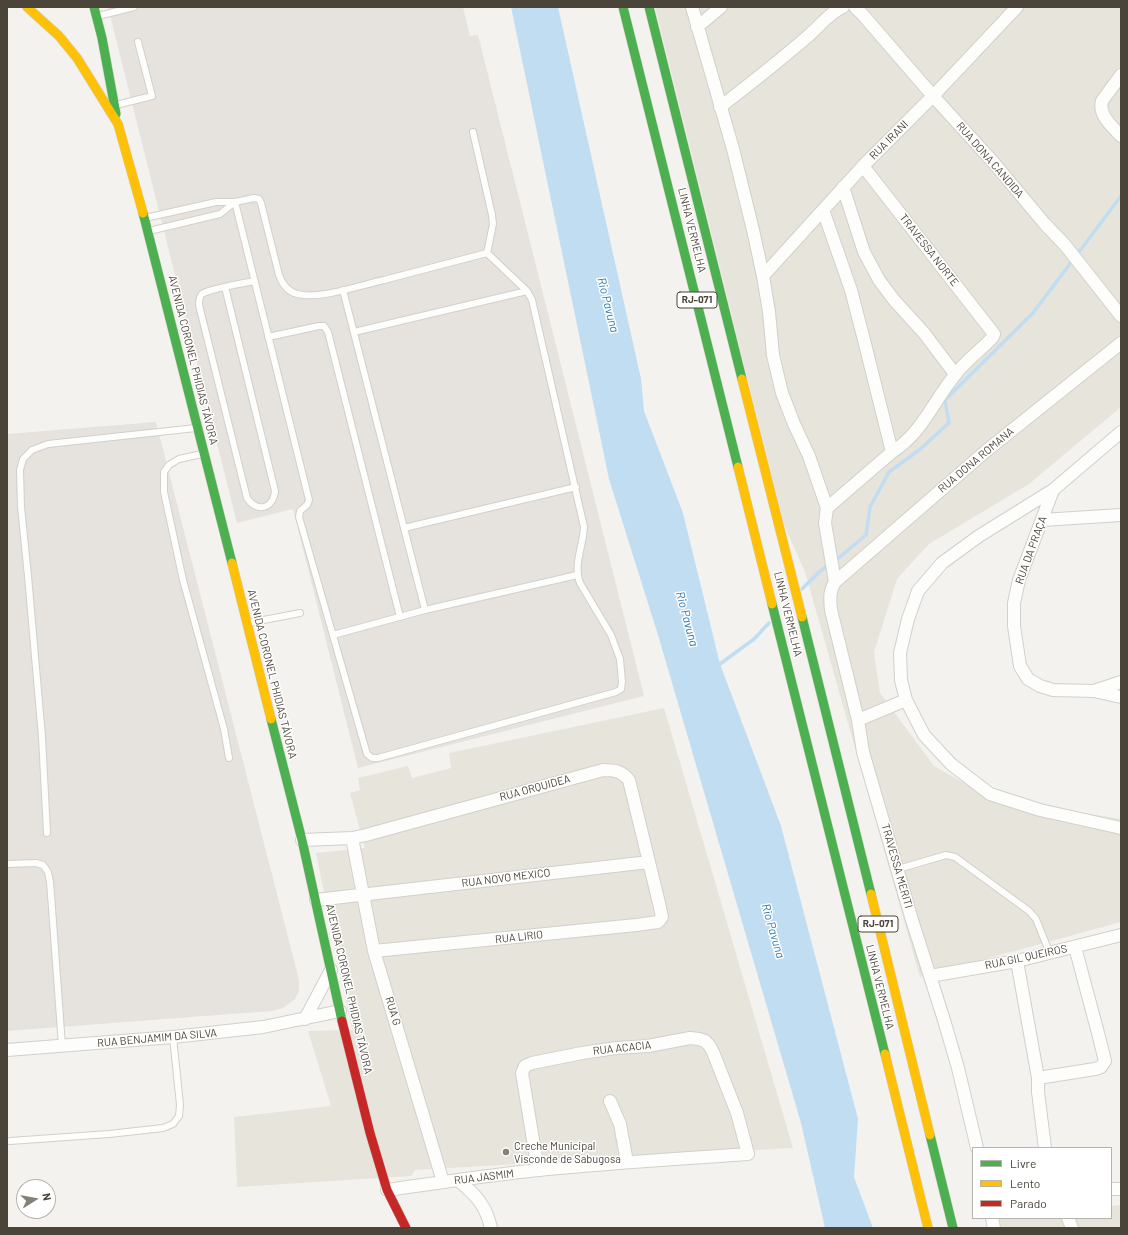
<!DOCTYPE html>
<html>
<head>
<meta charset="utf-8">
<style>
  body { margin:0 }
  #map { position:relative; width:1128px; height:1235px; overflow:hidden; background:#f4f2ee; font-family:Barlow,sans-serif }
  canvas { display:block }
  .frame { position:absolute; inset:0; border:8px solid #4b4439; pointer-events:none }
  .legend { position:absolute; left:972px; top:1147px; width:140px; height:72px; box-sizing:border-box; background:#fff; border:1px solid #b7b4b0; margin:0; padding:5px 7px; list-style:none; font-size:12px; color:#4b4439 }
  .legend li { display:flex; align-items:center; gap:8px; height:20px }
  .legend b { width:20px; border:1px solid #b7b4b0 }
  .north { position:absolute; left:16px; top:1179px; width:40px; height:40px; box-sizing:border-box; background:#fff; border:1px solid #b7b4b0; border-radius:50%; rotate:79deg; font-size:11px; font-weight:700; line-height:16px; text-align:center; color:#4b4439 }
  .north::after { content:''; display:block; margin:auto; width:14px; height:18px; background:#868178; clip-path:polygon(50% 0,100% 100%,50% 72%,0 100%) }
</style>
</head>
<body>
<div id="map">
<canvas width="1128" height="1235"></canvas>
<div class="frame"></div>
<ul class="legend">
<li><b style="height:5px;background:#4caf50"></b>Livre</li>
<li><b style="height:5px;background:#ffc107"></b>Lento</li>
<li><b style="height:5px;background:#c62828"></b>Parado</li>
</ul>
<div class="north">N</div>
</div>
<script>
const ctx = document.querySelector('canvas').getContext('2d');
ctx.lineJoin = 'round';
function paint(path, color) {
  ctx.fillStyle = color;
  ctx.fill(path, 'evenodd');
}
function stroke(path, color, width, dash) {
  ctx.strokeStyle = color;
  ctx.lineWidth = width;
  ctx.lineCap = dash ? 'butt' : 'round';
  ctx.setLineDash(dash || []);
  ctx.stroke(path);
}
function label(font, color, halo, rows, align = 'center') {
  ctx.font = font + ' Barlow,sans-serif';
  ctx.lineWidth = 3;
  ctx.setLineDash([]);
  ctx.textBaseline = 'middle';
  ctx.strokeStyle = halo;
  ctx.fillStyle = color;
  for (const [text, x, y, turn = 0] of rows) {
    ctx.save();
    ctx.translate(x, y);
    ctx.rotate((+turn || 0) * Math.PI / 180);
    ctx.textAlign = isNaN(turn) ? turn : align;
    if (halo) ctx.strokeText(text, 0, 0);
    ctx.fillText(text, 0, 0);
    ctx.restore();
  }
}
const residential = new Path2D(`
  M655 7H1121V407L1029 484 929 544 897 579 874 652 880 693 934 766 990 798 1121 819V922L920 977 805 572 784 525Z
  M664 708 793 1148 415 1170 411 1176 237 1187 234 1117 331 1106 308 1031 352 1030 316 853 365 848 350 793 360 790 358 778 408 766 412 778 451 768 449 753Z
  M1121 1205V1228H993L990 1218H1111V1206Z`);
const industrial = new Path2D(`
  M108 7H463L470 36 478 35 644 696 358 768 293 509 237 523Z
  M156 422 299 980V991L295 999 283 1008 271 1011 7 1031V434Z`);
const water = new Path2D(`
  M511 7H558L641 379 644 411 683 513 720 664 781 826 858 1119 854 1177 873 1228H825L801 1123 658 635 609 479Z`);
const stream = new Path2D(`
  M802 589 819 572 841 556 866 535 870 507 889 472 919 450 949 423 945 400 1033 313 1121 196
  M718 667 720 664 754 639 769 623`);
const lane = new Path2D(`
  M98 16 134 7
  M116 105 152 96 138 42
  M235 202 309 500 307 505 300 511 299 517 367 754 372 758H378L616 692 621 689 622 682 620 659 611 635 580 583C573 564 583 547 584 527L532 300 527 291 487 253 493 224 492 215 473 132
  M145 218 216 202H235L254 198 259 199 261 203 279 275C282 284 287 291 297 294 319 300 361 285 384 280 418 271 453 262 487 253
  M149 231 220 214 235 202
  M225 287 275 491C273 509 257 513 247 498L199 305C199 301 199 297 202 294 208 289 245 283 254 281
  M343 290 425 610
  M354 332 527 291
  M268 337 319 326H324L328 332 400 617
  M202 454 179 459 169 465 164 472V492L183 580 224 729 229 758
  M404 528 576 487
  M248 623 300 613
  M333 635 425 610 577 575
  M47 833 42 737 28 576 21 507 20 470 23 459 32 450 48 444 196 428
  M7 864 36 863 43 865 48 872 50 882 52 908 62 1046
  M898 869 946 855 955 857 1029 911 1036 919 1048 949
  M10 1141 109 1134 163 1128 173 1124 179 1116 180 1105 173 1037`);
const street = new Path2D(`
  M692 7 733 149 753 230 763 276 769 312 773 355 782 393 794 424 809 456 827 508 825 523 835 582
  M855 7 863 15 933 96 994 163 1044 223 1065 245 1121 316
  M697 27 721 7
  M1121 75 1102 101C1098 115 1112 126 1121 136
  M720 107C750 84 779 61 807 37 818 28 830 12 843 7
  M843 187 864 252 879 280 894 300 924 333 955 374
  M823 210 851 290 864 340 892 452
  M763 276 863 166 933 96 1017 7
  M1121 432 1053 490 979 536 942 563 918 591 908 619 900 653 901 680 906 700 924 735 951 764 990 794 1040 810 1121 828
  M1053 490 1019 580 1014 603V626L1020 666 1028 679 1040 686 1053 690 1094 691 1121 697
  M827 508 892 452C922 433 933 402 955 375 964 362 981 350 992 338L994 334 863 166
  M1042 520 1121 515
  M1094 691 1121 682
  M858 720 906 700
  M352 838 374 951 443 1182
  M302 840 352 838 366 835 603 770C615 770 621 771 629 780L659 903 662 917 658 922 636 925 374 951
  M316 900 649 862
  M1017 961 1038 1078V1092L1045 1148
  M930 976 1017 961 1121 935
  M305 1019 331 970
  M7 1050 173 1037 263 1027 340 1011
  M1038 1078 1095 1069 1101 1067 1105 1061 1098 1033 1075 947
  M610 1101 620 1124 627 1162
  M977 1148 958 1068 944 1020 912 920 863 752 858 720 831 610C830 600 829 591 835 582L986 451 1121 343
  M458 1180C475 1194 486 1205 491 1228
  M1111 1189H1121
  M387 1190C438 1183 488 1175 539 1170 608 1163 678 1159 748 1154L737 1113 713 1052 709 1045 705 1041 699 1039 690 1038 648 1046 616 1048 582 1053 532 1063 525 1066 522 1073 538 1170
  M992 1218 994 1228
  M1068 1218 1072 1228`);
const fast = new Path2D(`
  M94 7 102 38 116 114
  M623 7 738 467
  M649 7 742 379
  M143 213 232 563
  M772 604 885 1054
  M802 617 871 894
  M271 719 302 840 342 1021
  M930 1135 953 1228`);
const slow = new Path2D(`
  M27 7 59 36 77 58 118 124 143 213
  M742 379 802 617
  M738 467 772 604
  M232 563 271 719
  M871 894 930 1135
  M885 1054 928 1228`);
const jam = new Path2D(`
  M342 1021 370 1133 387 1190 406 1228`);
const markers = [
  [506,1152,4,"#868178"]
];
const shields = [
  [697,300,40],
  [878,924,40]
];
const shieldNames = [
  ["RJ-071",697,300],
  ["RJ-071",878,924]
];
const streetNames = [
  ["RUA IRANI",889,140,-45],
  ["RUA DONA CANDIDA",990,160,49],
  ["LINHA VERMELHA",692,230,76],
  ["TRAVESSA NORTE",929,250,52],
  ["AVENIDA CORONEL PHIDIAS TÁVORA",193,360,76],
  ["RUA DONA ROMANA",976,460,-40],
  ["RUA DA PRAÇA",1031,550,-70],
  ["LINHA VERMELHA",788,614,76],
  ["AVENIDA CORONEL PHIDIAS TÁVORA",272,674,76],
  ["RUA ORQUIDEA",535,788,-15],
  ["TRAVESSA MERITI",897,866,74],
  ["RUA NOVO MEXICO",506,878,-7],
  ["RUA LIRIO",519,937,-6],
  ["RUA GIL QUEIROS",1026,957,-12],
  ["LINHA VERMELHA",880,987,76],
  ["AVENIDA CORONEL PHIDIAS TÁVORA",349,989,77],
  ["RUA G",393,1011,73],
  ["RUA BENJAMIM DA SILVA",157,1038,-5],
  ["RUA ACACIA",622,1048,-6],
  ["RUA JASMIM",484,1177,-7]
];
const poiNames = [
  ["Creche Municipal",514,1146],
  ["Visconde de Sabugosa",514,1159]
];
const waterNames = [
  ["Rio Pavuna",608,305,76],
  ["Rio Pavuna",687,619,75],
  ["Rio Pavuna",773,931,74]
];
paint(residential, '#e7e4dc');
paint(industrial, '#e6e2de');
paint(water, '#c0ddf1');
stroke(stream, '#c0ddf1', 3.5);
stroke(lane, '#d2d0cb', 8);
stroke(street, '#d2d0cb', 14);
stroke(fast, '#d3cfc5', 10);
stroke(slow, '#d3cfc5', 10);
stroke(jam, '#d3cfc5', 10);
stroke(lane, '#fdfdfc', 6);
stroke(street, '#fdfdfc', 12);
stroke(fast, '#4caf50', 9);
stroke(slow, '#ffc107', 9);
stroke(jam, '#c62828', 9);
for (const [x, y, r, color] of markers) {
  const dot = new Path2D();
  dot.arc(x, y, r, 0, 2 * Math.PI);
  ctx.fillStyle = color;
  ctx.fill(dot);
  stroke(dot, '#fff', 1.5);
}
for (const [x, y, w] of shields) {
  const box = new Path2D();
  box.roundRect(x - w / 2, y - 8, w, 16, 3);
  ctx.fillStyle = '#fff';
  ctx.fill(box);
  stroke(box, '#4b4439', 1);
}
label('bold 10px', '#4b4439', null, shieldNames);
label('11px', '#4b4439', '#fff', streetNames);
label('11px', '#4b4439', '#fff', poiNames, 'left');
label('italic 12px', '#2e7ab2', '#fff', waterNames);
</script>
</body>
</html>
